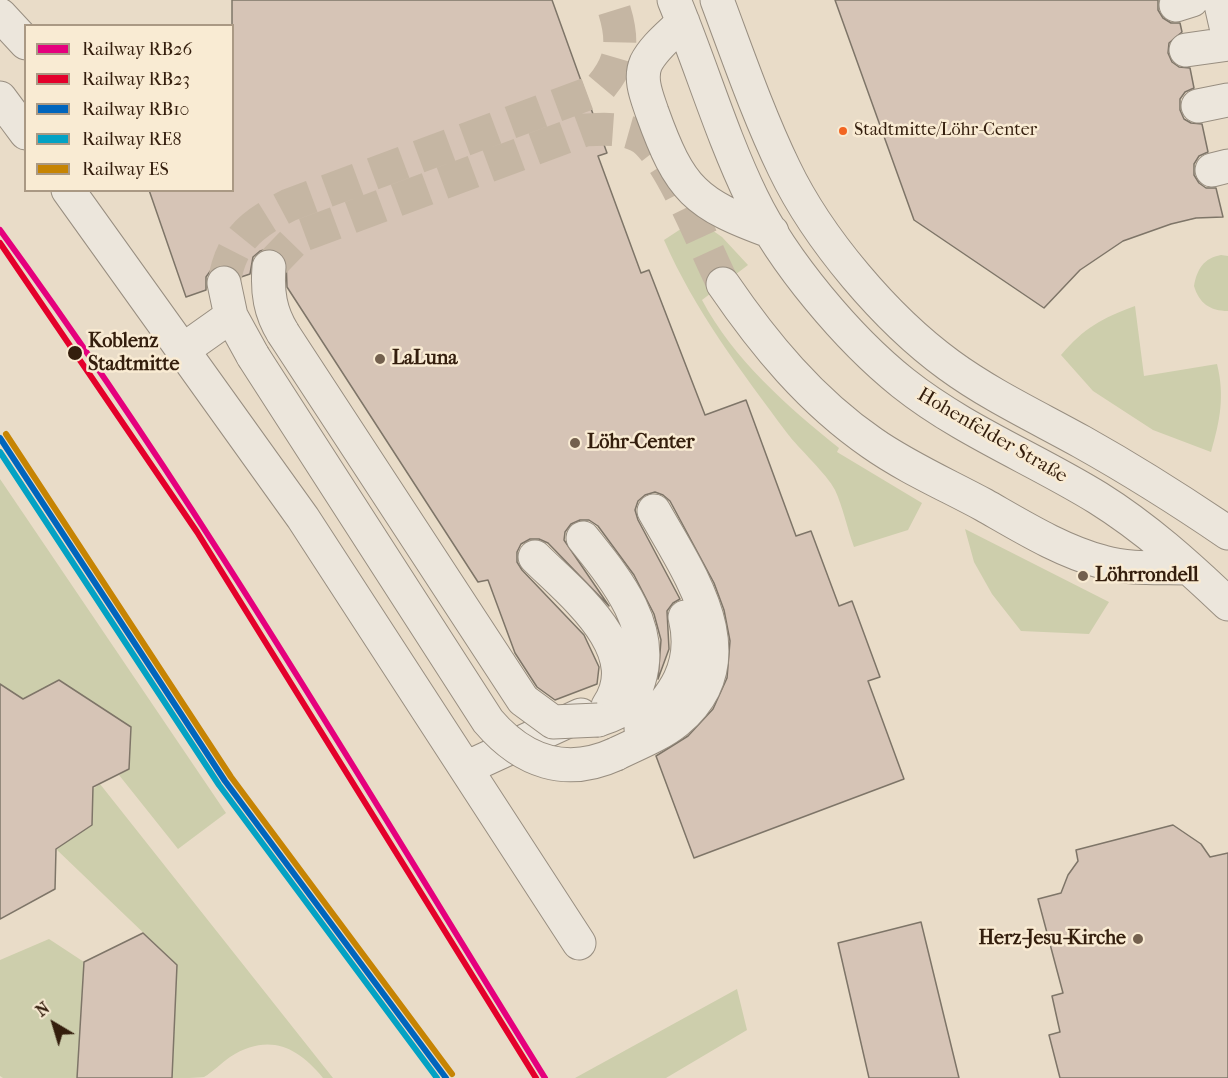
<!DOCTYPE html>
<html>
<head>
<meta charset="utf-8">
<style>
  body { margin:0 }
  #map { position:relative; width:1228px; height:1078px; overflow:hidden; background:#e9dcc8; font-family:"IM FELL French Canon",serif }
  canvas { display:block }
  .legend { position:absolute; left:24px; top:24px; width:210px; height:168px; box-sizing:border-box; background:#f9ebd3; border:2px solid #aa9984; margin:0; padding:8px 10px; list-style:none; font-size:18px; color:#341e0d }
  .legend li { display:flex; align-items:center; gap:12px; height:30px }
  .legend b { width:30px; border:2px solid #aa9984 }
  .north { position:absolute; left:24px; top:994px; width:60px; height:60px; -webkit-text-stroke:4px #f9ebd3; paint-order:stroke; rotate:322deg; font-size:16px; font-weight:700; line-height:24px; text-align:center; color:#341e0d }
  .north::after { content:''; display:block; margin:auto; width:21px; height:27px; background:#341e0d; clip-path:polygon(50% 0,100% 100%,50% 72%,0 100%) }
</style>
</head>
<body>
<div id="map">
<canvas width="1228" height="1078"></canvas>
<ul class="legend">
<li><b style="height:8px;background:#e5007d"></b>Railway RB26</li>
<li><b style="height:8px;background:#e4002b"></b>Railway RB23</li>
<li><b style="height:8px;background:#0065bd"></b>Railway RB10</li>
<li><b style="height:8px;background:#03a2c4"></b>Railway RE8</li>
<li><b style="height:8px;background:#c68403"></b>Railway ES</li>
</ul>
<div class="north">N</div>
</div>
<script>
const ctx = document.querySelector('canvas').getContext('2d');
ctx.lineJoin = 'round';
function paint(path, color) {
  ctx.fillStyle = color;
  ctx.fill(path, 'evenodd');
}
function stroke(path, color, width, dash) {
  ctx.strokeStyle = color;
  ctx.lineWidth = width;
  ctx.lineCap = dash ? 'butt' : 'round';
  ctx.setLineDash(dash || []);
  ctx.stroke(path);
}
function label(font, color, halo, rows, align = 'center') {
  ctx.font = font + ' "IM FELL French Canon",serif';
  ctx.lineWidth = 5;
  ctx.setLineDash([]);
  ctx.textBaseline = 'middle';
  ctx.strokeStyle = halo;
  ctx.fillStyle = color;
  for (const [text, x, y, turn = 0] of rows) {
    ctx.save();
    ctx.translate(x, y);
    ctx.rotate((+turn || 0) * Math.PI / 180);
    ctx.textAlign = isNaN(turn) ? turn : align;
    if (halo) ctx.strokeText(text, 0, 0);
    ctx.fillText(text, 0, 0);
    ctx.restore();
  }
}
const green = new Path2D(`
  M696 219 722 237 748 265 702 300C733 359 788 407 839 448L837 452 922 503 908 530 854 547C847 528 843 507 835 490 827 474 799 449 787 433 741 371 695 311 664 240Z
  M1221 255 1228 256V311C1210 311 1199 303 1194 286 1197 269 1204 258 1221 255Z
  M1135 306 1144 376 1217 364C1225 396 1220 421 1211 452L1153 430 1093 391 1061 355C1084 328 1102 318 1135 306Z
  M0 479 226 813 178 849 119 775 129 769 131 727 59 680 23 699 0 684Z
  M965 529 1109 602 1089 634 1021 631 992 594 974 562Z
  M100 784 333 1078H323C297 1046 268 1033 230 1057 221 1063 213 1072 204 1077 198 1078 180 1078 172 1078L177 965 56 849 92 825 93 789Z
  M49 939 84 962 77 1078H3L0 1076V960Z
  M737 989 747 1030 666 1078H575Z`);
const building = new Path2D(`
  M232 0H552L607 153 598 156 641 273 649 270 705 415 746 400 796 536 811 531 839 606 852 601 880 677 868 681 904 779 694 858 656 756 688 736 713 709 727 678 730 641 724 610 714 583 670 501 663 495 655 492 645 495 638 501 635 510 638 520 680 599 673 603 667 611 669 649 658 679 661 640 654 614 634 575 598 526 589 520H580L571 524 565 532 564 540 609 606 548 543 539 539H530L521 544 517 552V562L522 570 584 635 599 667 597 684 555 700 537 687 515 653 488 580 478 582 287 287 286 259 280 252 271 248 260 251 253 257 250 274 241 277 230 265H220L211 270 206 277V290L186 297 149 190H232Z
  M835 0H1158V10L1163 18 1171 23H1180L1182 32 1169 43 1168 53 1172 62 1179 67 1190 68 1194 88 1185 92 1180 99V110L1184 119 1191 123 1202 124 1208 152 1199 156 1194 164V175L1199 183 1206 188H1216L1223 217 1196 218 1171 224 1123 241 1080 270 1044 308 914 220Z
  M59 680 131 727 129 769 93 787 92 825 56 849 55 889 0 919V684L23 699Z
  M1173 825 1201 844 1210 857 1228 853V1078H1060L1049 1035 1060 1032 1052 996 1063 993 1038 899 1061 893 1068 875 1078 861 1076 850Z
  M921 922 959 1078H869L838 943Z
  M143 933 177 965 172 1078H77L84 962Z`);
const minorTunnel = new Path2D(`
  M269 267 298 237 585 130C604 129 631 127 647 142 674 168 705 248 723 284
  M224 283C231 239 252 224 289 205L598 90C625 60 624 37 611 0`);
const minor = new Path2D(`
  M674 0C701 65 721 134 752 198 783 262 848 339 903 383 962 430 1035 459 1098 498 1146 528 1188 566 1228 604
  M717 0C738 56 758 114 784 168 818 239 886 319 949 365 990 395 1037 417 1082 442 1132 470 1181 501 1228 533
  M1220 0 1228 35
  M1176 5 1192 0
  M0 15 26 43
  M683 22C670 35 654 47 646 63 639 79 647 97 652 112 680 190 695 204 772 232
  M1186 50 1228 44
  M0 98 26 133
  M1198 106 1228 100
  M1212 170 1228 166
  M68 190 303 518 579 943
  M269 267C267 292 270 312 283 333
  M224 283 231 316 253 356
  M723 284C764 344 811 401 872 443 906 467 947 485 984 505 1021 526 1061 551 1103 562 1130 570 1161 567 1189 568
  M183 350 231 316
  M583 538C614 577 656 626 639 680 636 690 632 701 624 708 617 714 606 717 598 720
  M535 557C571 593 646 650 608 706
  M641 729C674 696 697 666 685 617
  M616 754C636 744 660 735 677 721 751 659 690 575 654 511
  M466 768 581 715`);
const minorBridge = new Path2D(`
  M283 333 523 700 553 722 598 720
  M253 356 488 721C523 762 566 777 616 754`);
const rail1 = new Path2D(`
  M0 230C198 501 368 793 545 1078`);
const rail2 = new Path2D(`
  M0 243 197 532 536 1078`);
const rail3 = new Path2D(`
  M0 438 225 781 446 1078`);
const rail4 = new Path2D(`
  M0 452 219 785 437 1078`);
const rail5 = new Path2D(`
  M6 434 231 777 452 1074`);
const markers = [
  [843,131,5,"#f26522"],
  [75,353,8,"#341e0d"],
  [380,359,6,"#73604e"],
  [575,443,6,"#73604e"],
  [1083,576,6,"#73604e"],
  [1138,939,6,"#73604e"]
];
const busNames = [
  ["Stadtmitte/Löhr-Center",854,131]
];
const stopNames = [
  ["Koblenz",88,342],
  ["Stadtmitte",88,365]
];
const poiNames = [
  ["LaLuna",392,359],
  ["Löhr-Center",587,443],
  ["Löhrrondell",1095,576],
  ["Herz-Jesu-Kirche",1126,939,"right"]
];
const streetNames = [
  ["Hohenfelder Straße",992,436,30]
];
paint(green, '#cdceac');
paint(building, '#d6c4b6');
stroke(building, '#7e7568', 1.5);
stroke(minorTunnel, '#c5b6a3', 33, [33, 16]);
stroke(minor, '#988e80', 35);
stroke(minor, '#ece6dc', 33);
stroke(minorBridge, '#988e80', 35, []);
stroke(minorBridge, '#ece6dc', 33);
stroke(rail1, '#e5007d', 6);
stroke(rail2, '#e4002b', 6);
stroke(rail3, '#0065bd', 6);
stroke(rail4, '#03a2c4', 6);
stroke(rail5, '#c68403', 6);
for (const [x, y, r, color] of markers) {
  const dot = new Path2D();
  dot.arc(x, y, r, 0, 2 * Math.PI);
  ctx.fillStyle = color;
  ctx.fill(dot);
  stroke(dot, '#f9ebd3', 2);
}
label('18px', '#341e0d', '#f9ebd3', busNames, 'left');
label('bold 20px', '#341e0d', '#f9ebd3', stopNames, 'left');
label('bold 20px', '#341e0d', '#f9ebd3', poiNames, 'left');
label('20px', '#341e0d', '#f9ebd3', streetNames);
</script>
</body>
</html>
